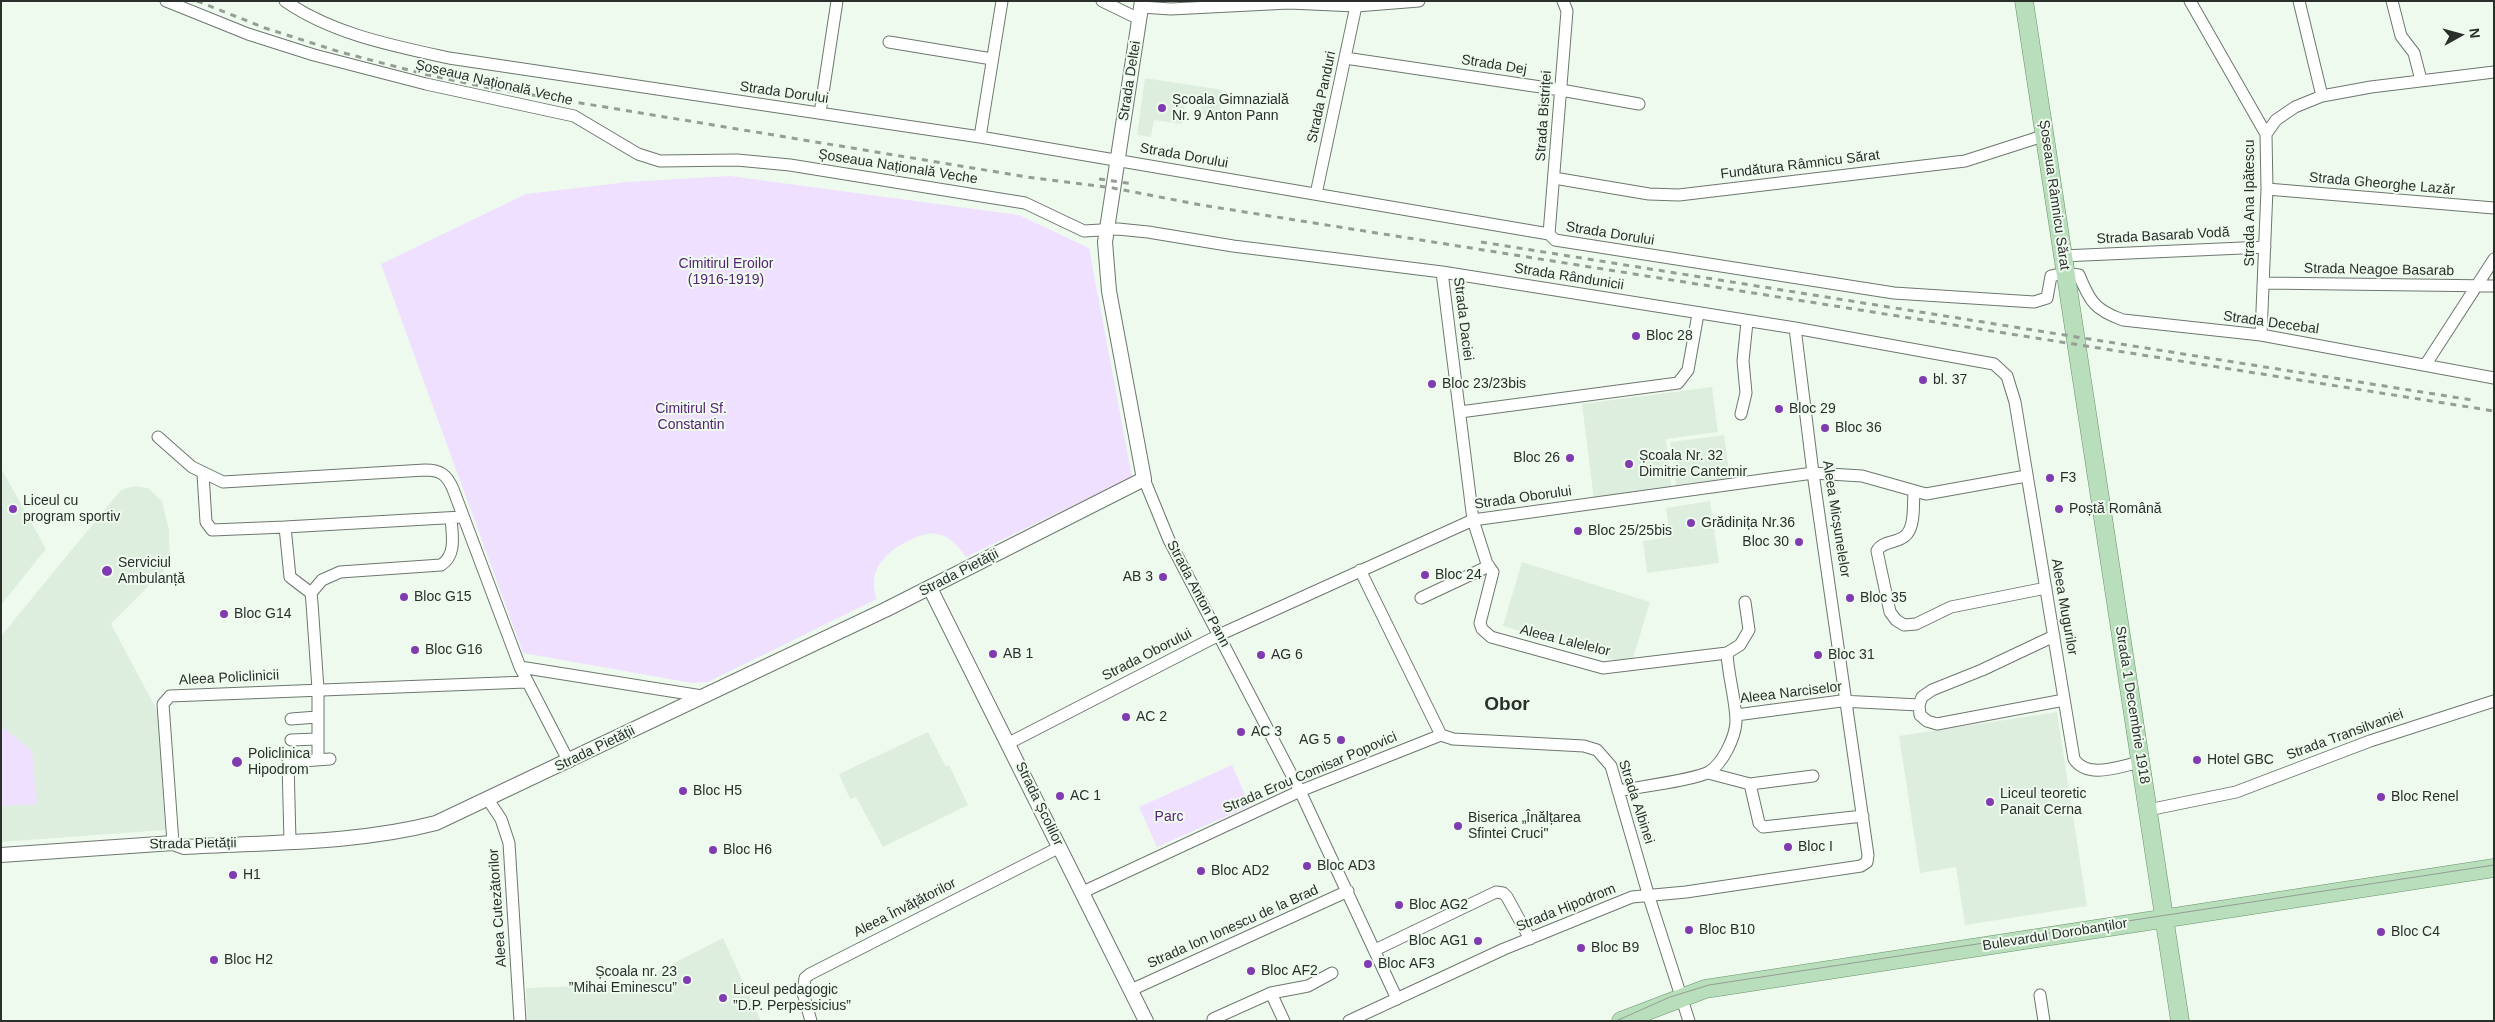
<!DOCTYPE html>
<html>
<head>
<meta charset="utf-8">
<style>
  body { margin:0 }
  #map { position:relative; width:2495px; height:1022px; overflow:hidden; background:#effaef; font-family:Arial,sans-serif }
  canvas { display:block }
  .frame { position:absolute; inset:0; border:2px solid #2b2f2b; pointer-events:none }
  .north { position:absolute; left:2435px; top:10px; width:50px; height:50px; -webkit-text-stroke:4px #effaef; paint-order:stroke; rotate:83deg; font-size:14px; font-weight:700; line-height:20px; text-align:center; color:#2b2f2b }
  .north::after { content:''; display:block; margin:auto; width:18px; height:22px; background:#2b2f2b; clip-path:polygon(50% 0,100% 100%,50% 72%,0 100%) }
</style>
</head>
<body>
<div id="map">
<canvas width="2495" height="1022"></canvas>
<div class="frame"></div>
<div class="north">N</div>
</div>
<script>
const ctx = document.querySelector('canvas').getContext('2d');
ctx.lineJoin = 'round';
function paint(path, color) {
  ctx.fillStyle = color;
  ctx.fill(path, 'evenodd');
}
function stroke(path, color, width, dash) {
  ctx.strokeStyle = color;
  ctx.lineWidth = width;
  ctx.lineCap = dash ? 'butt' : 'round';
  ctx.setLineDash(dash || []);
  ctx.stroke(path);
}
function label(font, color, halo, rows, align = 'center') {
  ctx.font = font + ' Arial,sans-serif';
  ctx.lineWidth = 4;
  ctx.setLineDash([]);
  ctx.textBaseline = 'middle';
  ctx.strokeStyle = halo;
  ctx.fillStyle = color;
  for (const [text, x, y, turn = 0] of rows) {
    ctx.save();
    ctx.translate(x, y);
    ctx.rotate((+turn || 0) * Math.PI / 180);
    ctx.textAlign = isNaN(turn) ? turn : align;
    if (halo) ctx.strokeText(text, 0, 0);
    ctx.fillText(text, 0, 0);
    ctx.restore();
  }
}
const built = new Path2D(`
  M1145 78 1223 90 1219 117 1200 114 1201 102 1186 99 1182 124 1154 120 1151 137 1137 135Z
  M1712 387 1718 432 1666 439 1672 490 1594 500 1582 404Z
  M1724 435 1730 478 1676 485 1670 442Z
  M1 468 46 549 1 605Z
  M134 486 148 488 162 501 169 530 170 564 111 624 159 714 165 830 1 842V636L121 490Z
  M1710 501 1719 563 1647 573 1643 541 1670 537 1666 508Z
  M1522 562 1650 602 1631 665 1503 626Z
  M2057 712 2087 906 1965 925 1956 867 1920 873 1899 736Z
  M928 732 946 767 949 765 968 805 883 847 856 797 850 799 839 774Z
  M723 938 761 1021H527L526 988 633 984Z`);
const green = new Path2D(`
  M730 176 1019 215 1089 248 1132 477 966 557C959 547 950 536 937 534 926 532 917 537 908 541 885 552 866 572 877 599L708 682 692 683 523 653 381 264 526 194 628 182Z
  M1 726 32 751 37 804 1 806Z
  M1232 765 1250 806 1157 847 1139 807Z`);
const minor = new Path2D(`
  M166 1 248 34 314 55 426 84 574 116 638 154 660 161 737 160 790 165 1025 203 1084 231 1118 229 1148 232 1233 246 1442 272 1795 328 1994 364 2007 376 2015 402 2074 759C2088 780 2120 766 2141 762
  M285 1C332 34 394 46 449 58L980 137 1549 234 1555 240 1894 293 2034 302 2047 298 2051 276 2064 273 2079 275C2090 302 2095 310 2123 320L2261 335 2494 378
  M1102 1 1139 19
  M2190 1 2266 134 2267 189 2261 335
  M2299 1 2322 96
  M2392 1 2401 36 2414 53 2421 80
  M1141 7 1171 9 1289 3 1356 6 1419 1
  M889 42 992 59
  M1345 58 1561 90 1639 104
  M820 113 837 1
  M2266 134 2276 120 2295 107 2322 96 2371 87 2494 72
  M980 137 1002 1
  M1554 178 1649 194 1679 195 1965 161 2046 135
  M2267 189 2494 208
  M1316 194 1356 6
  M1549 234 1567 11 1563 1
  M2062 256 2265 247
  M1442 272 1473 520 1487 564 1493 572 1480 623 1482 629 1491 637 1603 668 1727 653C1728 676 1736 700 1736 722 1735 738 1723 763 1709 772 1695 780 1637 787 1618 791
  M2264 283 2494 286
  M2426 364 2494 259
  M1460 412 1678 383 1688 370 1698 314
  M1741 414 1746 393 1743 361 1747 322
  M158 437 192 467 223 482 425 470C441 470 447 475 453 489L520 667 569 762
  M203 474 206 522 212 530 285 527
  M1144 479 1169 540 1300 791 1397 999
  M1914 492C1913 505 1915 524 1907 534 1899 544 1882 540 1877 551L1890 612 1896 620 1904 625 1916 624 1951 607 2046 588
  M1360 570 1441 735 1453 739 1584 746 1597 750 1611 766 1649 897 1689 1021
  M311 593 322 580 340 572 441 565C457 555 452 534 451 518
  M1421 598 1489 566
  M2054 636 1982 670 1932 690 1922 697 1919 705 1920 715 1927 721 1937 724 2064 700
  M1727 653 1740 645 1749 630 1745 602
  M520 667 702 696
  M1736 715 1841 701 1919 705
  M291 719 317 717
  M291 740 317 739
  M1009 743 1219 635 1473 520 1813 473 1862 476 1926 494 2026 476
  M318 759V689L312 603 311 593 290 577 285 527 462 517
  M1708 773 1750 784 1813 776
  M1750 784 1759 823 1763 827 1863 816
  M487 798 501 819 509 843 520 1021
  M2148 810 2236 792 2370 741 2494 701
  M290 841 288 762 330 759
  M173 843 163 704 170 696 526 682
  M1083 892 1300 791 1441 735
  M1375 950 1496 892 1503 893 1507 897 1530 939
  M1131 990 1348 891
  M1271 993 1284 1021
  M2040 995 2044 1021
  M1213 1019 1271 993 1308 986 1332 973
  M811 1021 803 993 805 978 810 974 1060 847
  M1349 1021 1504 949 1632 897 1686 892 1861 866 1867 862 1868 855 1813 473 1795 328`);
const tertiary = new Path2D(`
  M930 588 1146 1021
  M1 855 173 843 184 847C267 842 355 844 436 823L885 610 1144 479 1109 291 1105 242 1142 1`);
const primary = new Path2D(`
  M2024 1 2180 1021
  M1621 1021 1705 989 2494 868`);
const tram = new Path2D(`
  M1616 1021 1670 997 1709 985 2494 865`);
const rail = new Path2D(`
  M197 1 265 28 340 52 428 75 490 88 1027 177 1113 188 1201 205 2494 411
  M1099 179 1134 184
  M1481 242 2472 400`);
const markers = [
  [1162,108,5,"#7f3baf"],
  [1636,336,5,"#7f3baf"],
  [1923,380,5,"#7f3baf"],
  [1432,384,5,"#7f3baf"],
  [1779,409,5,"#7f3baf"],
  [1825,428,5,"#7f3baf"],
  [1570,458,5,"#7f3baf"],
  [1629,464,5,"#7f3baf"],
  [2050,478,5,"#7f3baf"],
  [13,509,5,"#7f3baf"],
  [2059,509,5,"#7f3baf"],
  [1691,523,5,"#7f3baf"],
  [1578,531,5,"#7f3baf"],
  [1799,542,5,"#7f3baf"],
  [107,571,6,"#7f3baf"],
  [1425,575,5,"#7f3baf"],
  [1163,577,5,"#7f3baf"],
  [404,597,5,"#7f3baf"],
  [1850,598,5,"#7f3baf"],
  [224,614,5,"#7f3baf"],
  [415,650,5,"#7f3baf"],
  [993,654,5,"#7f3baf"],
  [1261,655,5,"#7f3baf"],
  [1818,655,5,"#7f3baf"],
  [1126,717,5,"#7f3baf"],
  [1241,732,5,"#7f3baf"],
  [1341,740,5,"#7f3baf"],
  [2197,760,5,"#7f3baf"],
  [237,762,6,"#7f3baf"],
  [683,791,5,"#7f3baf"],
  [1060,796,5,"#7f3baf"],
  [2381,797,5,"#7f3baf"],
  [1990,802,5,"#7f3baf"],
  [1458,826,5,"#7f3baf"],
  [1788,847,5,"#7f3baf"],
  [713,850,5,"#7f3baf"],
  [1307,866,5,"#7f3baf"],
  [1201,871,5,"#7f3baf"],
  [233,875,5,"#7f3baf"],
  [1399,905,5,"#7f3baf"],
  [1689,930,5,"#7f3baf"],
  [2381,932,5,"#7f3baf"],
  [1478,941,5,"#7f3baf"],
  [1581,948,5,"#7f3baf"],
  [214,960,5,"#7f3baf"],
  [1368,964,5,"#7f3baf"],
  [1251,971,5,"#7f3baf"],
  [687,980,5,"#7f3baf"],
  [723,998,5,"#7f3baf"]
];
const streetNames = [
  ["Strada Dej",1494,65,9],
  ["Strada Deltei",1130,81,-81],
  ["Șoseaua Națională Veche",494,83,13],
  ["Strada Dorului",784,93,8],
  ["Strada Panduri",1322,97,-78],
  ["Strada Bistriței",1544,116,-86],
  ["Strada Dorului",1184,156,10],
  ["Fundătura Râmnicu Sărat",1800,165,-7],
  ["Șoseaua Națională Veche",898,167,9],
  ["Strada Gheorghe Lazăr",2382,184,5],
  ["Șoseaua Râmnicu Sărat",2054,195,82],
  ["Strada Ana Ipătescu",2250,203,-90],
  ["Strada Dorului",1610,234,9],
  ["Strada Basarab Vodă",2163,236,-3],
  ["Strada Neagoe Basarab",2379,270,1],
  ["Strada Rândunicii",1569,277,9],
  ["Strada Daciei",1463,319,83],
  ["Strada Decebal",2271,323,8],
  ["Strada Oborului",1523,498,-8],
  ["Aleea Micșunelelor",1836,519,81],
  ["Strada Pietății",959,573,-27],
  ["Strada Anton Pann",1198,594,62],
  ["Aleea Mugurilor",2064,607,80],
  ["Aleea Lalelelor",1565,641,14],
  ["Strada Oborului",1147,655,-27],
  ["Aleea Policlinicii",229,678,-3],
  ["Aleea Narciselor",1791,693,-7],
  ["Strada 1 Decembrie 1918",2132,705,81],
  ["Strada Transilvaniei",2345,735,-20],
  ["Strada Pietății",595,749,-26],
  ["Strada Erou Comisar Popovici",1310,773,-23],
  ["Strada Albinei",1636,802,72],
  ["Strada Școlilor",1039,804,64],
  ["Strada Pietății",193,844,-1],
  ["Aleea Cutezătorilor",498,908,-94],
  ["Aleea Învățătorilor",905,908,-27],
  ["Strada Hipodrom",1566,908,-22],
  ["Strada Ion Ionescu de la Brad",1233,927,-24],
  ["Bulevardul Dorobanților",2055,935,-9]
];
const poiNames = [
  ["Școala Gimnazială",1172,100],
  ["Nr. 9 Anton Pann",1172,116],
  ["Bloc 28",1646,336],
  ["bl. 37",1933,380],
  ["Bloc 23/23bis",1442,384],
  ["Bloc 29",1789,409],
  ["Bloc 36",1835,428],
  ["Școala Nr. 32",1639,456],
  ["Dimitrie Cantemir",1639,472],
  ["Bloc 26",1560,458,"right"],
  ["F3",2060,478],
  ["Liceul cu",23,501],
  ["program sportiv",23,517],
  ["Poștă Română",2069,509],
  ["Grădinița Nr.36",1701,523],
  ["Bloc 25/25bis",1588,531],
  ["Bloc 30",1789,542,"right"],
  ["Serviciul",118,563],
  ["Ambulanță",118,579],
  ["Bloc 24",1435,575],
  ["AB 3",1153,577,"right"],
  ["Bloc G15",414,597],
  ["Bloc 35",1860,598],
  ["Bloc G14",234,614],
  ["Bloc G16",425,650],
  ["AB 1",1003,654],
  ["AG 6",1271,655],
  ["Bloc 31",1828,655],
  ["AC 2",1136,717],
  ["AC 3",1251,732],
  ["AG 5",1331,740,"right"],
  ["Policlinica",248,754],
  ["Hipodrom",248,770],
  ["Hotel GBC",2207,760],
  ["Bloc H5",693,791],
  ["Liceul teoretic",2000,794],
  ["Panait Cerna",2000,810],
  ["AC 1",1070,796],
  ["Bloc Renel",2391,797],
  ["Biserica „Înălțarea",1468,818],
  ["Sfintei Cruci\"",1468,834],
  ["Bloc I",1798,847],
  ["Bloc H6",723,850],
  ["Bloc AD3",1317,866],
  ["Bloc AD2",1211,871],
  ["H1",243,875],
  ["Bloc AG2",1409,905],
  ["Bloc B10",1699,930],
  ["Bloc C4",2391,932],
  ["Bloc AG1",1468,941,"right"],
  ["Bloc B9",1591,948],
  ["Bloc H2",224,960],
  ["Bloc AF3",1378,964],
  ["Bloc AF2",1261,971],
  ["Școala nr. 23",677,972,"right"],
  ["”Mihai Eminescu”",677,988,"right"],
  ["Liceul pedagogic",733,990],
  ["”D.P. Perpessicius”",733,1006]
];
const parkNames = [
  ["Cimitirul Eroilor",726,264],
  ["(1916-1919)",726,280],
  ["Cimitirul Sf.",691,409],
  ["Constantin",691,425],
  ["Parc",1169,817]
];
const districtNames = [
  ["Obor",1507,705]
];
paint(built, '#ddeede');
paint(green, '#f0e0ff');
stroke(minor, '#6d776e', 13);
stroke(tertiary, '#6d776e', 16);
stroke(primary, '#69926b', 19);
stroke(minor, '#fff', 11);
stroke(tertiary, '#fff', 14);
stroke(primary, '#b9debb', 18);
stroke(tram, '#959d95', 1);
stroke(rail, '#959d95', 3, [6, 6]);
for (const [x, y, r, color] of markers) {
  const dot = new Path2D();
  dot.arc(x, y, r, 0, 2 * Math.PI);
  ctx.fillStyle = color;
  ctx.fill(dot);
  stroke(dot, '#effaef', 2);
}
label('14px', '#2b2f2b', '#effaef', streetNames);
label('14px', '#2b2f2b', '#effaef', poiNames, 'left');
label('14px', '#562378', '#effaef', parkNames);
label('bold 19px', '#2b2f2b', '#effaef', districtNames);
</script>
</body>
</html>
